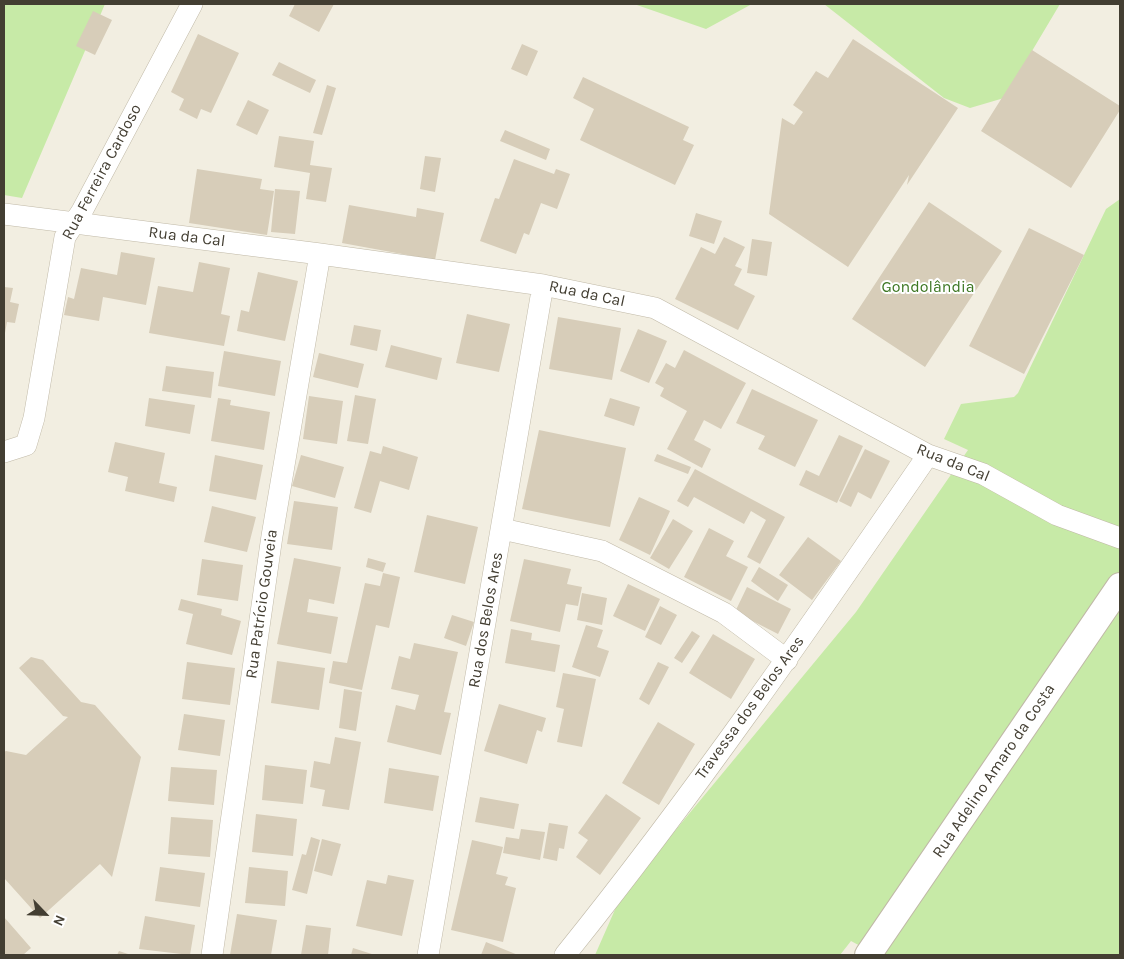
<!DOCTYPE html>
<html>
<head>
<meta charset="utf-8">
<style>
  body { margin:0 }
  #map { position:relative; width:1124px; height:959px; overflow:hidden; background:#f2eee1; font-family:Karla,sans-serif }
  canvas { display:block }
  .frame { position:absolute; inset:0; border:5px solid #433e32; pointer-events:none }
  .north { position:absolute; left:20px; top:889px; width:50px; height:50px; -webkit-text-stroke:4px #fff; paint-order:stroke; rotate:114deg; font-size:14px; font-weight:700; line-height:20px; text-align:center; color:#433e32 }
  .north::after { content:''; display:block; margin:auto; width:18px; height:22px; background:#433e32; clip-path:polygon(50% 0,100% 100%,50% 72%,0 100%) }
</style>
</head>
<body>
<div id="map">
<canvas width="1124" height="959"></canvas>
<div class="frame"></div>
<div class="north">N</div>
</div>
<script>
const ctx = document.querySelector('canvas').getContext('2d');
ctx.lineJoin = 'round';
function paint(path, color) {
  ctx.fillStyle = color;
  ctx.fill(path, 'evenodd');
}
function stroke(path, color, width, dash) {
  ctx.strokeStyle = color;
  ctx.lineWidth = width;
  ctx.lineCap = dash ? 'butt' : 'round';
  ctx.setLineDash(dash || []);
  ctx.stroke(path);
}
function label(font, color, halo, rows, align = 'center') {
  ctx.font = font + ' Karla,sans-serif';
  ctx.lineWidth = 4;
  ctx.setLineDash([]);
  ctx.textBaseline = 'middle';
  ctx.strokeStyle = halo;
  ctx.fillStyle = color;
  for (const [text, x, y, turn = 0] of rows) {
    ctx.save();
    ctx.translate(x, y);
    ctx.rotate((+turn || 0) * Math.PI / 180);
    ctx.textAlign = isNaN(turn) ? turn : align;
    if (halo) ctx.strokeText(text, 0, 0);
    ctx.fillText(text, 0, 0);
    ctx.restore();
  }
}
const green = new Path2D(`
  M4 4H105L22 198 4 195Z
  M634 4H752L706 29Z
  M824 4H1060L1004 98 970 108 944 98Z
  M1120 199V955H877L851 941 840 955H595L621 896 856 612 968 450 944 439 961 404 1014 397 1018 393 1106 209Z`);
const building = new Path2D(`
  M295 4H334L319 32 289 16Z
  M93 11 112 20 95 55 76 46Z
  M198 34 239 53 211 113 201 109 197 119 179 110 184 99 171 92Z
  M853 39 958 108 907 185 909 175 848 267 769 214 782 118 794 125 803 112 793 105 816 71 828 78Z
  M522 44 538 51 527 76 511 69Z
  M1032 50 1120 106V110L1071 188 981 131Z
  M279 62 316 80 310 93 272 75Z
  M583 77 689 127 683 140 694 145 675 185 580 140 594 109 573 98Z
  M327 85 336 88 322 135 313 133Z
  M248 100 269 110 257 135 236 125Z
  M505 130 550 149 546 160 500 141Z
  M279 136 314 141 310 165 332 168 326 202 306 199 310 173 274 167Z
  M425 156 441 158 435 192 420 189Z
  M514 159 554 174 556 169 570 174 557 209 541 203 529 235 524 233 516 254 480 241 495 198 499 199Z
  M197 169 262 179 260 189 274 191 267 235 189 223Z
  M275 189 300 191 295 234 271 232Z
  M929 202 1002 251 925 367 852 319Z
  M349 205 416 217 417 208 444 213 435 260 342 243Z
  M696 213 722 221 714 244 689 236Z
  M1029 228 1084 255 1024 374 969 346Z
  M724 237 745 247 735 266 742 269 734 285 755 296 738 330 675 299 701 247 715 254Z
  M752 239 772 242 767 276 747 273Z
  M121 252 155 258 146 305 103 297 99 321 64 315 68 297 74 299 81 268 117 275Z
  M199 262 230 268 221 314 230 316 224 346 149 333 158 286 193 292Z
  M258 272 298 281 285 341 237 331 241 310 249 312Z
  M4 287 13 288 10 302 19 304 15 323 7 322 5 333Z
  M467 314 510 324 499 372 456 363Z
  M558 317 621 328 612 380 549 369Z
  M354 325 381 330 377 351 350 345Z
  M638 329 667 341 649 383 620 371Z
  M391 345 442 358 437 380 385 367Z
  M684 350 746 383 721 429 704 420 694 440 711 449 702 468 667 449 687 411 660 396 664 388 655 383 666 363 675 368Z
  M224 351 281 361 275 396 218 386Z
  M319 353 364 364 358 388 313 377Z
  M166 366 214 372 211 398 162 391Z
  M752 389 818 420 795 467 758 449 765 436 736 423Z
  M355 395 376 399 368 444 347 441Z
  M309 396 343 401 337 444 303 439Z
  M149 398 195 405 190 434 145 426Z
  M218 398 231 400 230 405 270 412 264 450 211 441Z
  M610 398 640 407 634 426 604 416Z
  M539 430 626 448 610 527 522 509Z
  M839 435 863 446 837 503 799 485 806 470 819 476Z
  M115 442 165 453 159 483 177 487 174 502 125 491 128 477 108 472Z
  M383 446 418 457 409 490 380 481 371 513 354 508 370 451 381 454Z
  M865 449 890 461 871 499 858 492 851 507 839 501Z
  M657 454 691 467 688 474 654 461Z
  M215 455 263 465 256 500 209 491Z
  M301 455 344 467 335 498 292 486Z
  M695 469 785 517 760 564 747 557 766 520 751 511 744 524 694 497 688 507 677 501Z
  M639 497 670 511 650 555 619 540Z
  M294 501 338 507 332 550 287 544Z
  M212 506 256 517 247 552 204 542Z
  M427 515 478 527 465 584 414 572Z
  M673 519 693 531 669 569 650 558Z
  M709 528 734 541 726 556 748 567 731 601 684 577Z
  M808 537 841 561 812 600 779 575Z
  M294 558 341 567 334 604 309 599 307 612 338 617 331 654 277 644Z
  M368 558 386 563 383 572 366 567Z
  M202 559 243 565 238 601 197 595Z
  M524 559 571 569 567 584 582 587 578 606 566 604 560 632 510 621Z
  M759 567 788 585 778 601 751 581Z
  M383 573 400 577 389 628 376 625 362 690 329 683 333 661 347 663 365 583 380 586Z
  M628 584 660 599 645 631 613 616Z
  M747 587 791 609 778 634 735 612Z
  M582 593 607 598 602 625 577 620Z
  M181 599 222 609 221 615 241 621 232 655 186 644 193 614 178 610Z
  M660 606 677 615 661 645 645 637Z
  M452 615 474 622 466 646 444 638Z
  M586 625 603 630 597 647 609 651 600 677 572 667Z
  M511 629 532 633 531 640 560 645 555 672 505 663Z
  M692 631 700 636 682 663 674 658Z
  M713 634 755 659 731 699 689 673Z
  M414 643 458 652 444 712 451 713 441 755 387 742 396 705 415 710 419 695 391 689 399 656 410 659Z
  M31 657 43 660 81 702 95 705 141 757 112 877 100 864 40 918 4 878V752L6 751 26 755 68 717 63 716 19 668Z
  M277 661 325 668 319 710 271 703Z
  M187 662 235 668 230 705 182 699Z
  M658 662 669 667 649 705 639 699Z
  M563 673 596 679 582 747 557 742 564 709 556 707Z
  M344 689 362 692 356 731 339 728Z
  M499 704 546 718 542 732 537 730 527 764 484 751Z
  M184 714 225 720 220 756 178 750Z
  M658 722 695 744 659 805 622 783Z
  M335 737 361 742 349 810 322 806 325 790 310 787 314 761 330 764Z
  M265 765 307 770 303 804 262 800Z
  M171 767 217 770 214 805 168 801Z
  M389 768 439 776 433 811 384 803Z
  M606 794 641 818 600 875 576 857 588 840 578 833Z
  M480 797 519 804 514 829 475 822Z
  M256 814 297 819 293 856 252 852Z
  M171 817 213 820 210 857 168 854Z
  M549 823 568 826 564 849 559 848 557 861 543 858Z
  M521 829 545 832 540 860 503 853 506 837 519 839Z
  M311 837 320 840 307 894 292 890 302 854 306 855Z
  M322 839 341 844 332 876 314 871Z
  M472 840 503 847 496 874 508 877 505 885 516 888 503 942 451 930Z
  M160 867 205 873 200 907 155 901Z
  M249 867 288 871 285 906 245 903Z
  M388 875 414 880 402 936 356 926 367 880 386 884Z
  M237 914 277 920 271 955H230Z
  M145 916 195 925 190 955 139 949Z
  M4 917 31 948 23 955H4Z
  M306 925 331 928 328 955H301Z
  M486 942 518 955H481Z
  M353 948 375 955H351Z
  M119 951 131 955H117Z`);
const minor = new Path2D(`
  M4 214 320 254 543 285 655 308 928 455 983 474 1057 515 1120 538
  M4 452 26 445 34 418 65 237 82 211 192 4
  M502 529 602 551 724 613 787 660
  M212 955 272 536 320 254
  M428 955 543 285
  M565 955C694 795 811 625 928 455`);
const tertiary = new Path2D(`
  M868 955 1120 586`);
const streetNames = [
  ["Rua Ferreira Cardoso",102,172,-62],
  ["Rua da Cal",187,237,7],
  ["Rua da Cal",587,294,12],
  ["Rua da Cal",953,463,22],
  ["Rua Patrício Gouveia",262,604,-82],
  ["Rua dos Belos Ares",486,620,-80],
  ["Travessa dos Belos Ares",750,708,-54],
  ["Rua Adelino Amaro da Costa",994,771,-56]
];
const parkNames = [
  ["Gondolândia",928,287]
];
paint(green, '#c7eaa7');
paint(building, '#d7cdb9');
stroke(minor, '#c0b9a7', 22);
stroke(tertiary, '#c0b9a7', 28);
stroke(minor, '#fff', 21);
stroke(tertiary, '#fff', 26);
label('16px', '#433e32', '#fff', streetNames);
label('16px', '#3d7723', '#fff', parkNames);
</script>
</body>
</html>
